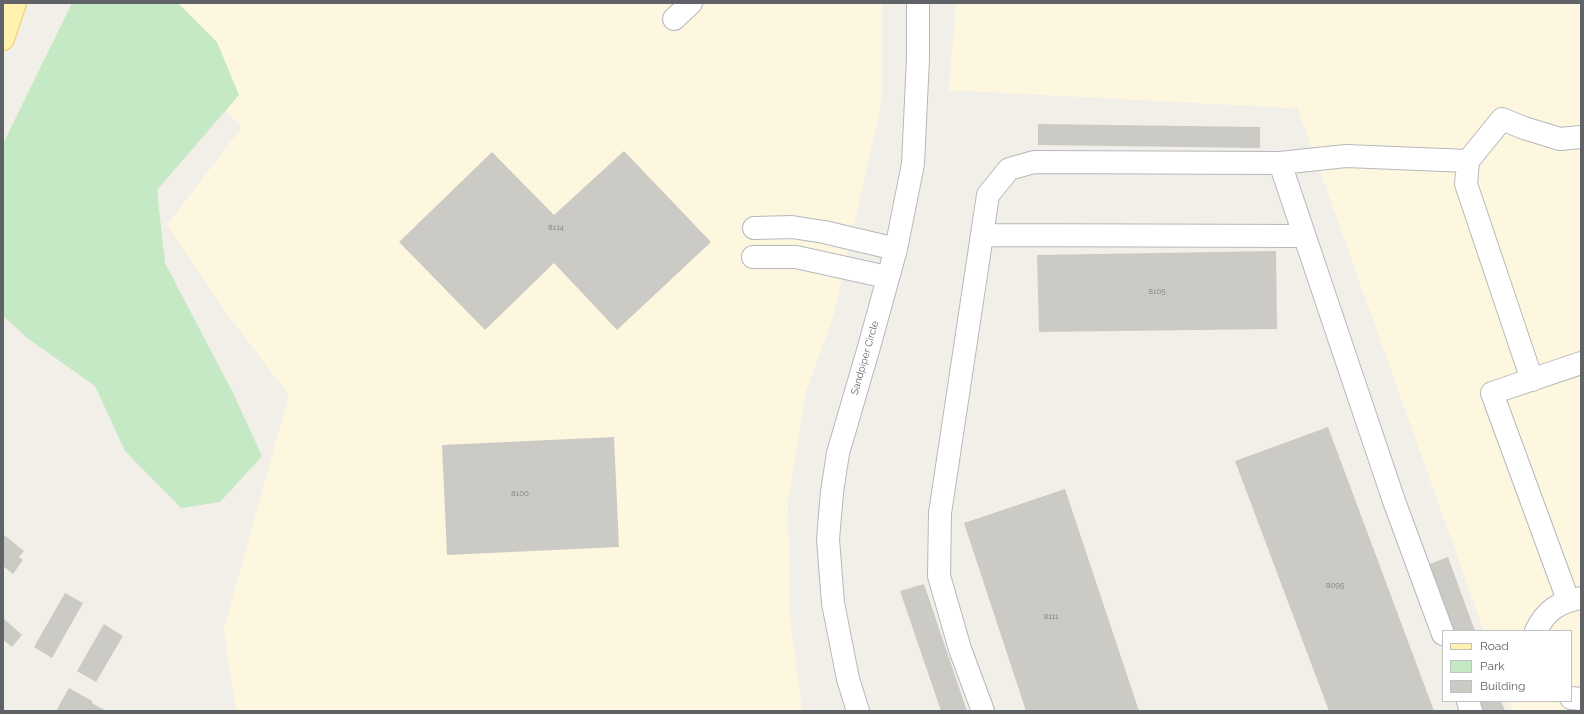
<!DOCTYPE html>
<html>
<head>
<meta charset="utf-8">
<style>
  body { margin:0 }
  #map { position:relative; width:1584px; height:714px; overflow:hidden; background:#f1efe8; font-family:Raleway,sans-serif }
  canvas { display:block }
  .frame { position:absolute; inset:0; border:4px solid #5f6368; pointer-events:none }
  .legend { position:absolute; left:1442px; top:630px; width:130px; height:72px; box-sizing:border-box; background:#fff; border:1px solid #bfc1c3; margin:0; padding:5px 7px; list-style:none; font-size:12px; color:#5f6368 }
  .legend li { display:flex; align-items:center; gap:8px; height:20px }
  .legend b { width:20px; border:1px solid #bfc1c3 }
</style>
</head>
<body>
<div id="map">
<canvas width="1584" height="714"></canvas>
<div class="frame"></div>
<ul class="legend">
<li><b style="height:5px;background:#fff2af"></b>Road</li>
<li><b style="height:11px;background:#c5e8c5"></b>Park</li>
<li><b style="height:11px;background:#cccac5"></b>Building</li>
</ul>
</div>
<script>
const ctx = document.querySelector('canvas').getContext('2d');
ctx.lineJoin = 'round';
function paint(path, color) {
  ctx.fillStyle = color;
  ctx.fill(path, 'evenodd');
}
function stroke(path, color, width, dash) {
  ctx.strokeStyle = color;
  ctx.lineWidth = width;
  ctx.lineCap = dash ? 'butt' : 'round';
  ctx.setLineDash(dash || []);
  ctx.stroke(path);
}
function label(font, color, halo, rows, align = 'center') {
  ctx.font = font + ' Raleway,sans-serif';
  ctx.lineWidth = 4;
  ctx.setLineDash([]);
  ctx.textBaseline = 'middle';
  ctx.strokeStyle = halo;
  ctx.fillStyle = color;
  for (const [text, x, y, turn = 0] of rows) {
    ctx.save();
    ctx.translate(x, y);
    ctx.rotate((+turn || 0) * Math.PI / 180);
    ctx.textAlign = isNaN(turn) ? turn : align;
    if (halo) ctx.strokeText(text, 0, 0);
    ctx.fillText(text, 0, 0);
    ctx.restore();
  }
}
const commercial = new Path2D(`
  M116 3H882V100L834 314 806 391 788 503 790 617 802 711H236L224 629 289 395 228 315 167 225 242 127Z
  M956 3H1581V711H1512L1509 701H1571V631H1484L1297 106 1291 108 949 90Z`);
const green = new Path2D(`
  M72 3H178L217 42 239 95 157 190 165 263 233 393 262 456 220 502 181 508 125 451 95 386 30 340 3 316V144Z`);
const building = new Path2D(`
  M1038 124 1260 127V148L1038 145Z
  M624 151 711 242 617 330 554 263 485 330 399 242 492 152 554 215Z
  M1276 251 1277 329 1039 332 1037 255Z
  M1328 427 1434 711H1329L1235 461Z
  M614 437 619 547 447 555 442 445Z
  M1065 489 1139 711H1026L964 523Z
  M3 534 24 551 19 557 23 560 13 574 3 566Z
  M1448 557 1475 631H1452L1427 565Z
  M924 584 967 711H941L900 591Z
  M65 593 83 603 52 658 34 647Z
  M3 618 22 635 12 647 3 640Z
  M104 624 123 636 96 682 77 671Z
  M69 688 92 701V703L106 711H56Z
  M1478 701H1501L1505 711H1481Z`);
const minor = new Path2D(`
  M674 19 691 3
  M1280 163 1394 501 1443 634
  M754 228 792 227 824 232 896 249
  M983 235 1304 236
  M753 257H796L887 277
  M1532 380 1466 184 1468 161 1502 119 1524 128 1560 139 1581 137
  M1568 600 1492 393 1581 363
  M1536 631C1546 610 1559 602 1581 598
  M1571 698 1581 699
  M1468 701 1471 711
  M858 711 848 679 833 603 828 539 832 492 838 453 869 347 896 249 913 164 918 58V3
  M983 711 960 649 939 576 940 513 988 195 1009 169 1034 162 1280 163 1346 156 1468 161`);
const major = new Path2D(`
  M3 39 15 3`);
const numberNames = [
  ["8114",556,228],
  ["8105",1157,292],
  ["8100",520,494],
  ["8095",1335,586],
  ["8111",1051,617]
];
const streetNames = [
  ["Sandpiper Circle",865,358,-74]
];
paint(commercial, '#fef7e0');
paint(green, '#c5e8c5');
paint(building, '#cccac5');
stroke(minor, '#b5b8bc', 24);
stroke(major, '#f2c960', 24);
stroke(minor, '#fff', 22);
stroke(major, '#fff2af', 22);
label('8px', '#7a7d7f', null, numberNames);
label('10px', '#5f6368', '#fff', streetNames);
</script>
</body>
</html>
